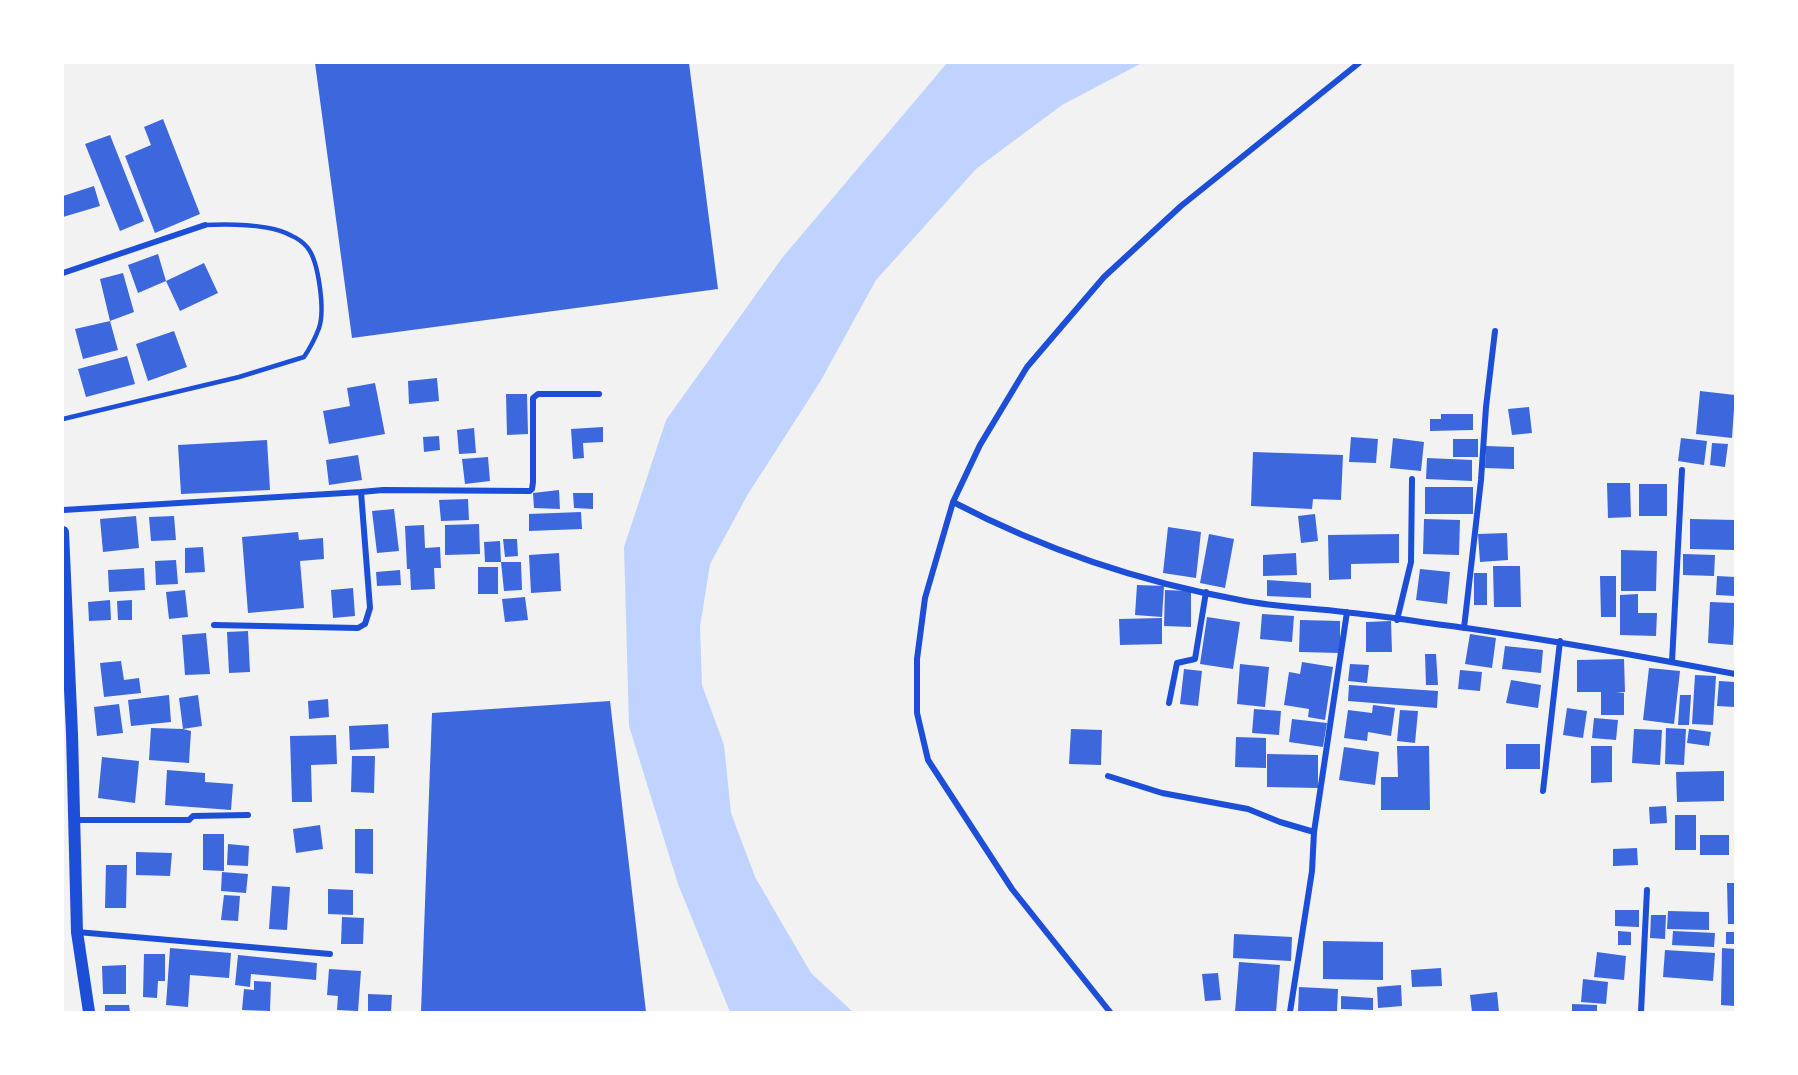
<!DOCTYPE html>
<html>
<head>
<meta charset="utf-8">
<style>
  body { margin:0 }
  #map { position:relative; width:1798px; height:1075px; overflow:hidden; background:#f2f2f2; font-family:"Work Sans",sans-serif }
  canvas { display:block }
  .frame { position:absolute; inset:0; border:64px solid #fff; pointer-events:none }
</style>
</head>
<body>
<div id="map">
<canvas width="1798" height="1075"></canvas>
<div class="frame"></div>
</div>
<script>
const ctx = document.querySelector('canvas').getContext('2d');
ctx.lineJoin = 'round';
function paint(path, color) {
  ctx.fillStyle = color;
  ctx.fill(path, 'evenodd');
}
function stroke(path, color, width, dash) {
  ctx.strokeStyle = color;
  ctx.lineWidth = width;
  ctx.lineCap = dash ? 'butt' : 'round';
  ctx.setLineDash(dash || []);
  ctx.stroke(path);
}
const water = new Path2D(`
  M947 63H1142L1062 105 976 169 876 280 820 382 748 494 710 564 700 627 702 685 724 745 731 813 755 877 811 973 853 1012H730L678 884 629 726 624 547 666 420 782 258Z`);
const building = new Path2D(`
  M315 63H689L718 289 352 338Z
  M163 119 200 214 155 233 125 156 151 145 144 127Z
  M110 135 144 221 120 231 85 144Z
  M94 186 100 206 63 217V196Z
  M158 254 166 281 138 293 128 265Z
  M204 263 218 293 180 311 166 281Z
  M123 273 134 312 110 321 100 279Z
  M110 321 118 350 83 359 75 329Z
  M174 331 187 367 148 381 136 344Z
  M127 356 135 384 86 397 78 369Z
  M437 378 439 401 409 404 408 381Z
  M375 383 385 434 329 444 323 411 350 406 347 388Z
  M1700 391 1735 395 1732 438 1696 434Z
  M506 394H527L528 434 507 435Z
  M1529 407 1532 433 1512 435 1508 409Z
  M1441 414H1473V430L1430 431V419H1441Z
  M603 427V442L583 443 584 458 573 459 571 429Z
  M474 428 476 453 459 454 457 430Z
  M439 436 440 450 424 452 423 437Z
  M1351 437 1378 439 1376 463 1349 462Z
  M1393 438 1424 442 1421 471 1390 468Z
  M1681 438 1707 441 1704 465 1678 461Z
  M1453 439H1478V457H1453Z
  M267 440 270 490 181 494 178 445Z
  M1712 443 1728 444 1725 467 1710 465Z
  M1486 446 1514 447V469L1485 468Z
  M1253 452 1343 455 1341 500 1313 499 1312 509 1251 506Z
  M358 455 362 480 329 485 326 460Z
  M488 457 490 481 465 484 462 459Z
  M1427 458 1472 460V481L1426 479Z
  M1607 483H1630L1631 517 1608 518Z
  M1639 484H1667V516H1639Z
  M1425 487H1473V514H1425Z
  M559 490 560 509 534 508 533 493Z
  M573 493H593V509L574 508Z
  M468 499 469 520 441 521 439 500Z
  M394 509 399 551 377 553 372 511Z
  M581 512 582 529 529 531V514Z
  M1315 514 1318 541 1301 543 1298 516Z
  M136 516 139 548 103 552 100 519Z
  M174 516 176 540 151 541 149 517Z
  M1424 519 1460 520 1459 555 1423 554Z
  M1690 519 1735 520V550L1690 549Z
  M479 524 480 554 445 555V525Z
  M424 525 425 548 440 547 441 568H434L435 589 411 590 410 569H407L405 526Z
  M1168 527 1201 532 1196 578 1163 573Z
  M298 532 299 540 323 538 324 559 300 561 304 608 248 613 242 537Z
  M1507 533 1508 560 1480 562 1478 534Z
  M1209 534 1234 539 1225 588 1200 583Z
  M1399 534V563L1351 564V579L1329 580 1328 535Z
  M503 539H517L518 556 505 557Z
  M500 541 501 562H485L484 542Z
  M203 547 205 572 185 573V548Z
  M1621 550 1657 551 1656 591H1621Z
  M559 553 561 591 531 593 529 555Z
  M1296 553 1297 575 1263 576V555Z
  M1683 554 1715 555 1714 576 1683 575Z
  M176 560 178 584 156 585 155 561Z
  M501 562H521L522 590 504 591Z
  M1493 566H1520L1521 607H1494Z
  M478 567H498V594H478Z
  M144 568 145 590 109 592 108 570Z
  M1420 569 1450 572 1447 604 1416 600Z
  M400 570 401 585 377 586 376 572Z
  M1474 573H1487V605H1474Z
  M1600 576H1616V617H1601Z
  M1717 576 1735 577V596L1716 595Z
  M1267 580 1311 583V598L1267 596Z
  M1137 585 1164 586 1162 617 1135 615Z
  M353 588 355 616 333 618 331 590Z
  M185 590 188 617 169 619 166 592Z
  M1165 590 1191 591V627L1164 626Z
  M1638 594V613H1657L1656 636 1620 635V595Z
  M525 597 528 620 505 622 502 599Z
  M110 600 111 620 89 621 88 602Z
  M132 600V620H118L117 601Z
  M1710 602 1735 603 1733 645 1708 643Z
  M1262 614 1294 616 1292 642 1260 639Z
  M1207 617 1240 622 1233 669 1200 664Z
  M1162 618V644L1120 645 1119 619Z
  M1300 620 1340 621V653L1299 652Z
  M1391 621 1392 652H1366V622Z
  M248 631 250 672 229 673 227 632Z
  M206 633 210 674 185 675 182 635Z
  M1470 634 1496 638 1492 668 1465 664Z
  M1505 646 1543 650 1541 673 1502 669Z
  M1425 654H1436L1438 685H1426Z
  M1624 659 1625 692 1616 693H1624V715H1601V692H1577V660Z
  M121 661 124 680 139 678 141 693 104 697 100 663Z
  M1302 662 1333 667 1325 720 1308 717 1309 709 1284 705 1289 672 1300 674Z
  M1240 664 1269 667 1265 707 1237 704Z
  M1350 664 1369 665 1367 683 1348 681Z
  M1649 668 1680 671 1674 724 1643 720Z
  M1184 669 1202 671 1198 706 1180 704Z
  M1460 670 1482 672 1480 691 1458 689Z
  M1695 675 1716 676 1713 725 1692 724Z
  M1511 680 1541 685 1538 708 1506 703Z
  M1719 681 1735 682V707L1717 706Z
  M1349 685 1438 691 1437 708 1348 701Z
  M169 695 171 722 131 726 128 700Z
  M198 695 202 726 183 729 179 698Z
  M1680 695H1691L1689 725H1678Z
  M328 699 329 717 309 719 308 701Z
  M610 701 646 1012H421L432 713Z
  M119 704 123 733 97 736 94 707Z
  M1373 705 1395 708 1391 736 1368 732 1367 741 1344 738 1348 710 1372 713Z
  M1567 708 1587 711 1583 738 1563 735Z
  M1254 709 1281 711 1279 735 1252 733Z
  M1400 710 1418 711 1415 743 1397 741Z
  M1594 718 1618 720 1616 740 1592 738Z
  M1292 719 1327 723 1323 747 1289 742Z
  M388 724 389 748 350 750 349 726Z
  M151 728 183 729 191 731 189 763 149 760Z
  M1666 728 1686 729 1684 765 1665 764Z
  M1071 729 1102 730 1101 765 1069 764Z
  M1634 729 1662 730 1660 765 1632 763Z
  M1689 729 1711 732 1709 746 1687 743Z
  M336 735 337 764 311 765 312 802H292L290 736Z
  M1236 737 1266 738V768L1235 767Z
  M1506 744H1540V769H1506Z
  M1397 746H1429L1430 810H1381V777H1398Z
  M1591 746H1612V782L1591 783Z
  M1344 747 1379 752 1375 785 1339 780Z
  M1267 754 1318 755V788L1267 787Z
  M352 756H375L374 793 351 792Z
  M102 757 139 761 135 803 98 798Z
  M167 770 205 773V782L233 784 231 810 165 805Z
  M1724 771V801L1677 802 1676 772Z
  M1666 806 1667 823 1650 824 1649 807Z
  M1675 815H1696V850H1675Z
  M320 825 323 849 296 853 293 829Z
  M355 829H373V874L355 873Z
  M203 834H224V871L203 870Z
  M1700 835H1729V855H1700Z
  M228 844 249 846 248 866 227 865Z
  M1637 848 1638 865 1613 866V849Z
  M136 852 172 853 170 876 136 875Z
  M106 865H127L126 908H105Z
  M222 872 248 874 246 893 221 891Z
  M1727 883H1735V924H1728Z
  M272 886 290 887 287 930 269 929Z
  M328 889 353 890V915L328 914Z
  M224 895 240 896 238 921 221 920Z
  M1615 910H1639V927L1615 926Z
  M1668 911 1709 912V930L1667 929Z
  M1651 915H1666L1665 939 1650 938Z
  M342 917 364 918 363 944H341Z
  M1618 931 1631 932V945H1618Z
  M1673 931 1715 933 1714 947 1672 945Z
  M1726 932H1735V944H1726Z
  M1234 934 1292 937 1291 961 1233 958Z
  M1323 941 1383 942V980L1323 979Z
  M170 948 231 953 229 978 190 975 188 1007 166 1005Z
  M1722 948 1735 949V1006L1721 1005Z
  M1665 950 1715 953 1713 981 1663 977Z
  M1597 952 1626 956 1624 980 1594 977Z
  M144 954H165V981H158L157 998 143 997Z
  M238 955 317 963 316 980 251 974 250 987 235 985Z
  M1239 962 1280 965 1276 1012H1235Z
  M126 965V994H103L102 966Z
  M1441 968 1442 986 1412 987 1411 970Z
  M329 969 361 971 358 1011 337 1010 338 996 327 995Z
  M1218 973 1221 1000 1205 1001 1202 974Z
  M1583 979 1608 982 1606 1004 1581 1002Z
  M254 981 271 982 270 1011 242 1010 244 989 254 990Z
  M1401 985 1402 1006 1378 1008 1377 987Z
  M1299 987 1338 989 1337 1012H1298Z
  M1497 992 1499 1012H1472L1470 995Z
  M368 994 392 995 391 1012H368Z
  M1341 996 1373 998V1010L1341 1009Z
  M1572 1004 1597 1005V1012H1572Z
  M105 1005H129L130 1012H105Z`);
const service = new Path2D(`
  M63 419 239 377 304 357C310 348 315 339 319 328 325 311 319 261 307 247 304 243 297 238 292 236 271 224 229 224 205 225`);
const minor = new Path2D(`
  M63 273 205 225
  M953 502C1043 549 1140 582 1240 600 1274 607 1310 608 1344 612 1385 616 1425 623 1466 628 1556 641 1646 657 1735 674
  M63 510 361 492
  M1397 620 1411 562 1412 479
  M214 625 358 628 365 624 370 608 361 492 383 490 530 491 532 489 533 482V398L538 394H599
  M1464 628 1481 480 1486 407 1495 331
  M1672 662 1682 470
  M1169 703 1177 663 1195 659 1206 592
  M1108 776 1162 793 1248 809 1280 822 1314 832
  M1543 791 1560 641
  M74 820H189L193 816 248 815
  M77 932 330 954
  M1110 1012 1012 889 928 760 917 713V659L925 598 953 502 980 445 1027 367 1104 277 1181 206 1359 63
  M1290 1012 1312 871 1314 832 1347 612
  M1641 1012 1647 890`);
const secondary = new Path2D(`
  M63 532 72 734 77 932 89 1012`);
paint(water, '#bfd3fe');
paint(building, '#3d67dc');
stroke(service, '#1d4ed8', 4.5);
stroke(minor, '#1d4ed8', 6);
stroke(secondary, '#1d4ed8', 12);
</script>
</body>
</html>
